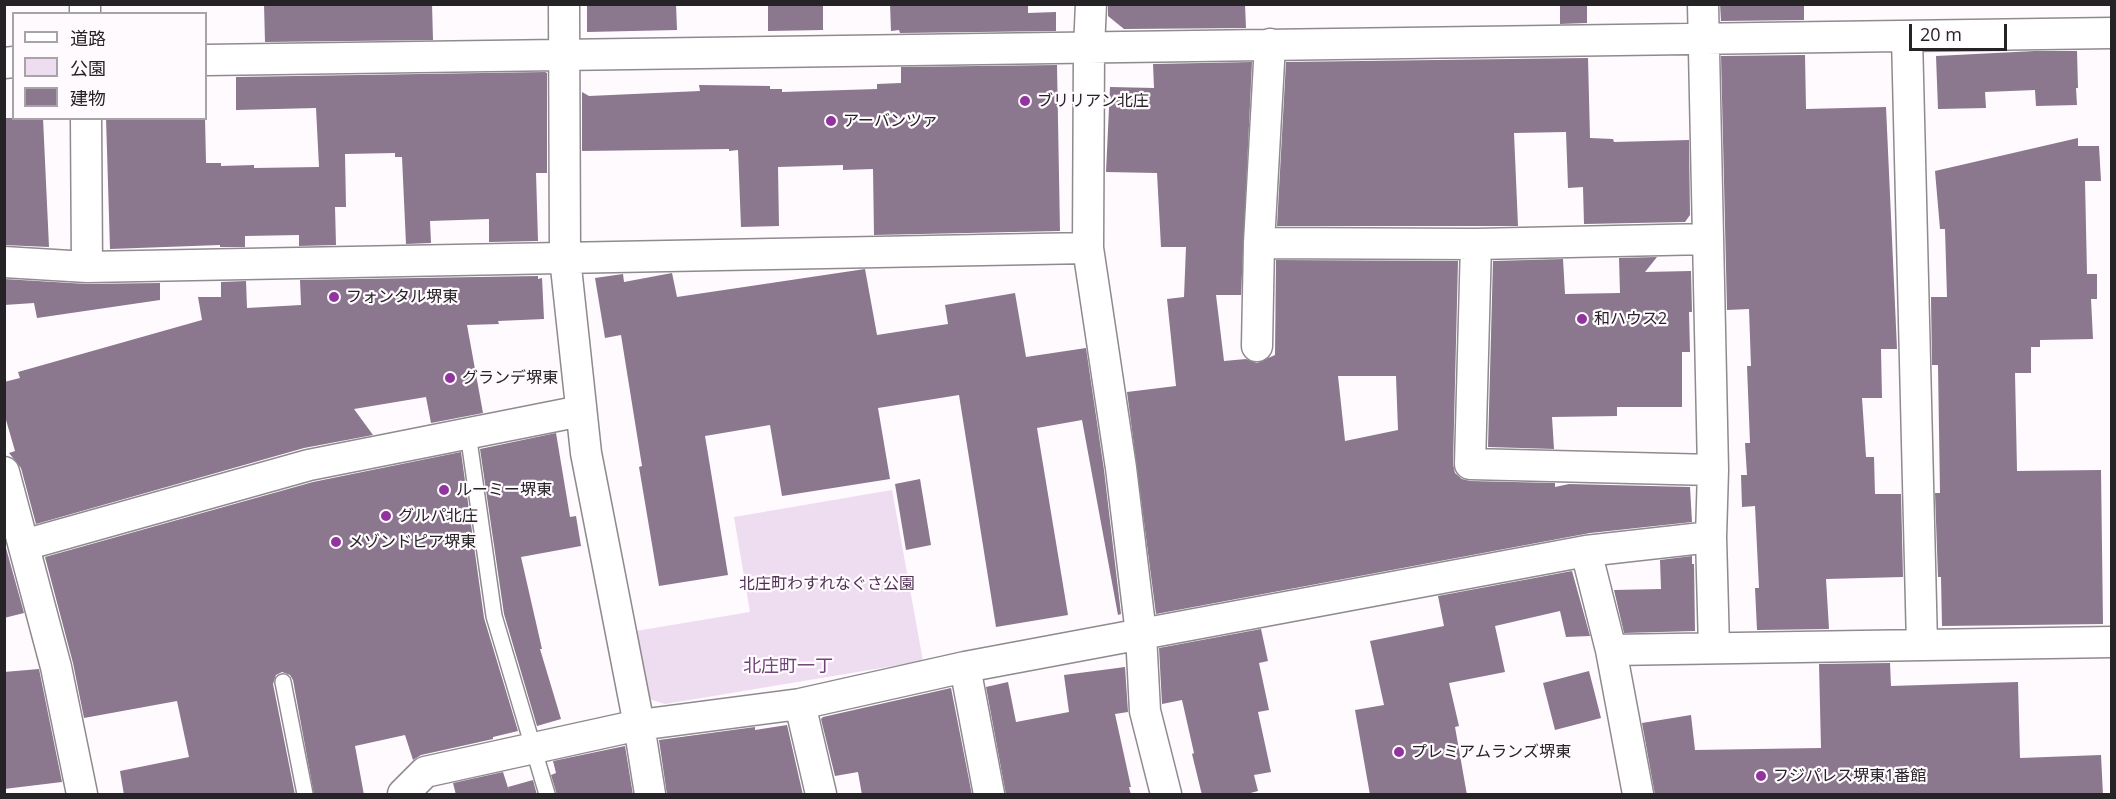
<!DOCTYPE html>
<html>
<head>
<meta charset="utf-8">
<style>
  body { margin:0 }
  #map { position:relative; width:2116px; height:799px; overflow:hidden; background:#fefafe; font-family:"Open Sans","Noto Sans JP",sans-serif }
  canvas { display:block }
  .frame { position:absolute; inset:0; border:6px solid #252325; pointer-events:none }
  .legend { position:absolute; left:12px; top:12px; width:195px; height:108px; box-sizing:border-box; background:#fefafe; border:2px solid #a7a4a7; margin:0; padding:8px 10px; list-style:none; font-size:18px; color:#252325 }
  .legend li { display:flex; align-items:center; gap:12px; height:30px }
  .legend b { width:30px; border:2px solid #a7a4a7 }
  .scale { position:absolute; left:1909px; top:24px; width:98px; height:27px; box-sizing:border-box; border:3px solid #252325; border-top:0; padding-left:8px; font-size:18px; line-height:21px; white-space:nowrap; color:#252325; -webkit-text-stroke:4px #fefafe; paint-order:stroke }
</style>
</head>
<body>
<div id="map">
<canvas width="2116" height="799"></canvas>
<div class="frame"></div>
<ul class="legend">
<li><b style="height:8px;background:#fff"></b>道路</li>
<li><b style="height:16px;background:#eedcf0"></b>公園</li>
<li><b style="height:16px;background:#8b778e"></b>建物</li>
</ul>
<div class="scale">20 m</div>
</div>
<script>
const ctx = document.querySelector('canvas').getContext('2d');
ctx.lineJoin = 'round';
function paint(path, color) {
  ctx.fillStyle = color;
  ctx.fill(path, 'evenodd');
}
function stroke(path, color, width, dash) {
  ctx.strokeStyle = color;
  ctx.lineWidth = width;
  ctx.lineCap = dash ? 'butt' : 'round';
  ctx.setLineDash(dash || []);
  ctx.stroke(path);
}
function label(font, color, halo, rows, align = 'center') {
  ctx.font = font + ' "Open Sans","Noto Sans JP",sans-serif';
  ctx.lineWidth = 4.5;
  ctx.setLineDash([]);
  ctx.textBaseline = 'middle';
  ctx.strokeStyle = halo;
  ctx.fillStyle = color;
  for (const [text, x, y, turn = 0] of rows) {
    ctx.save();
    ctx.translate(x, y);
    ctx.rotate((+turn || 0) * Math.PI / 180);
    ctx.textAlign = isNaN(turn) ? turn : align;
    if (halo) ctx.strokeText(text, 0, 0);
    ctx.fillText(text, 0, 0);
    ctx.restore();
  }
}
const green = new Path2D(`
  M892 490 923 661 665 704 649 699 636 631 750 612 734 517Z`);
const building = new Path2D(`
  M264 4H432L433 40 265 42Z
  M587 4H676L677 30 587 32Z
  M768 4H823V30L768 31Z
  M890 4H1028V13L1056 12V31L900 33 899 30 891 31Z
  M1108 4H1245L1246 28 1124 29 1108 16Z
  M1560 4H1587V23L1560 24Z
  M1720 4H1804V20L1721 21Z
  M2035 51H2077L2078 88H2076L2077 105 2036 106 2035 90 1985 92 1986 108 1938 109 1936 56Z
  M1805 55 1806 109 1886 107 1897 349H1881L1882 398H1862L1866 457H1874L1875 494H1901L1903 577 1826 579 1829 629 1757 630 1755 588H1759L1755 506 1742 507 1741 475H1747L1745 443H1750L1747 366H1751L1749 309 1727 310 1721 56Z
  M1588 58 1590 138 1613 139 1614 142 1689 140 1690 215 1685 222 1584 224 1583 187 1568 188 1566 132 1514 133 1518 226H1277L1286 62Z
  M1252 62 1241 295H1216L1224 361 1246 359 1257 363 1275 355 1276 260 1458 261 1453 464 1455 473 1462 479 1470 481 1555 483V487L1569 484 1690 487 1692 522 1590 533 1156 614 1127 392 1176 386 1167 299 1184 297 1186 247H1161L1157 173 1106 172 1110 87 1154 88 1153 64ZM1338 376H1396L1398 430 1345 441Z
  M1057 65 1060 231 874 235 873 169 843 170V165L778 167 779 226 741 227 738 150 729 151V149L582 151V92L589 96 700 91 699 85 770 86V89H782V92L877 89V84L901 83V67Z
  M545 72 547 73V173H536L538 241 489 242V219L430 221 431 243 406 244 402 157H395V153L345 154 346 207H335L336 245 299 246V235L245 236V247H220V245L110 249 106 118H205L206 163H221V166L254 165V168L319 167 316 108 236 110V77Z
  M4 118H43L49 247 4 245Z
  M2078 138V146H2099L2101 181H2085L2087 274H2097V299H2091L2093 339 2040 340V347H2031V373H2015L2017 471 2101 470 2103 624 1942 626 1941 577H1938L1935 493H1940L1938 365H1932L1931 297H1947L1945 229H1940L1935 171Z
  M1657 257 1645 272 1691 271 1692 312H1689L1690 352H1682V407H1617V416L1552 417 1554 449 1488 447 1493 261 1563 259 1565 294 1620 293 1619 258Z
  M865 269 877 335 948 324 945 305 1015 293 1026 357 1086 348 1104 470 1121 614 1118 615 1082 420 1037 428 1068 615 996 627 959 395 878 408 890 479 782 496 770 425 705 436 728 575 659 586 639 467 642 466 621 335 605 338 595 278 623 274 624 282 672 273 677 297Z
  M538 276V279L542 278 544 319 498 321 499 324 467 325 483 413 431 423 426 397 354 409 373 435 304 448 36 524 21 468 9 453 15 451 4 413V382L20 378 18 372 202 320 198 297H221V282L246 281 247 308 301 305 300 280Z
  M4 279 87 284 160 283V300L37 318 34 303 4 305Z
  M556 433 570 517 576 516 581 546 521 557 542 649H540L561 719 537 726 504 614 480 449Z
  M461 452 484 618 518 731 493 737V739L421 755 413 760 405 735 355 746 364 795H314L293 680 290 675 282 672 276 675 273 684 295 795H124L120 771 189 757 177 701 84 718 73 663 45 557 313 482Z
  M920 479 931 545 906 550 895 484Z
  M4 548H6L24 613 4 618Z
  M1692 556V564H1694L1695 631 1624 633 1614 590 1661 589 1660 560Z
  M1572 571 1590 636 1566 637 1560 611 1495 626 1505 672 1449 683 1459 726 1455 727 1467 795H1370L1355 710 1384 705 1370 641 1444 626 1438 596Z
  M1261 629 1268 661 1259 663 1269 710 1258 712 1271 772 1254 775 1258 791 1243 795H1202L1192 754 1194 753 1182 700 1162 704 1159 648Z
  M1890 663 1891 686 2018 682 2020 758 2101 755 2103 795H1655L1642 723 1691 715 1695 750 1821 748 1819 664Z
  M1125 667 1128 712 1115 714 1131 787H1129L1131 795H1006L986 687 1008 682 1016 722 1069 712 1064 675Z
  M39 669 62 782 4 789V672Z
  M1589 671 1601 718 1555 730 1543 683Z
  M951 688 972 795H862L858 772 835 776 821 719 823 717Z
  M787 725 803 795H667L659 740 755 727V730Z
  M625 746 633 795H557L551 775 556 773 553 761Z
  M503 772 509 791 508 787 533 780 537 795H456L453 783Z`);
const service = new Path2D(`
  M468 433 494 616 547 794
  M283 682 305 794`);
const minor = new Path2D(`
  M85 4V14
  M564 4 565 258 586 453 639 725 650 794
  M1091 4 1089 48 1088 248 1121 468 1141 634 1145 711 1166 794
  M1703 4 1713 470 1711 537 1714 648
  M1907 37 1922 645
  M206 60 2112 33
  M4 63 14 62
  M86 118 87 267
  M1259 243 1476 244 1708 239
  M1476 244 1470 464 1713 470
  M4 262 87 267 1088 248
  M1257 346 1259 243 1270 44
  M4 472 56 667 82 794
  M24 545 309 465 581 411
  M1586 551 1611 650 1638 794
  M1611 650 2112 642
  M965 667 989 794
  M800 704 821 794
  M403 794 425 772 639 725 800 704 965 667 1586 551 1711 537`);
const markers = [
  [1025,101,6,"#91349e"],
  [831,121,6,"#91349e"],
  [334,297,6,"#91349e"],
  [1582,319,6,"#91349e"],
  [450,378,6,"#91349e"],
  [444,490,6,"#91349e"],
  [386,516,6,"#91349e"],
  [336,542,6,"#91349e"],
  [1399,752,6,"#91349e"],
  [1761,776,6,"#91349e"]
];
const poiNames = [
  ["ブリリアン北庄",1037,101],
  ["アーバンツァ",843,121],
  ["フォンタル堺東",346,297],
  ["和ハウス2",1594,319],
  ["グランデ堺東",462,378],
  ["ルーミー堺東",456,490],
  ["グルパ北庄",398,516],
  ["メゾンドピア堺東",348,542],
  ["プレミアムランズ堺東",1411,752],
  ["フジパレス堺東1番館",1773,776]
];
const parkNames = [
  ["北庄町わすれなぐさ公園",827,584]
];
const neighbourhoodNames = [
  ["北庄町一丁",788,667]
];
paint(green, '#eedcf0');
paint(building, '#8b778e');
stroke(service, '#8e8a8e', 18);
stroke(minor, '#8e8a8e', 33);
stroke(service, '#fff', 15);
stroke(minor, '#fff', 30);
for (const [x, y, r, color] of markers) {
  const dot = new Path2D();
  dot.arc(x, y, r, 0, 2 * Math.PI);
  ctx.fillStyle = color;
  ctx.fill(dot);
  stroke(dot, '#fefafe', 2);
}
label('16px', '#252325', '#fefafe', poiNames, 'left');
label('16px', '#503154', '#fefafe', parkNames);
label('18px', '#714278', '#fefafe', neighbourhoodNames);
</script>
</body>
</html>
